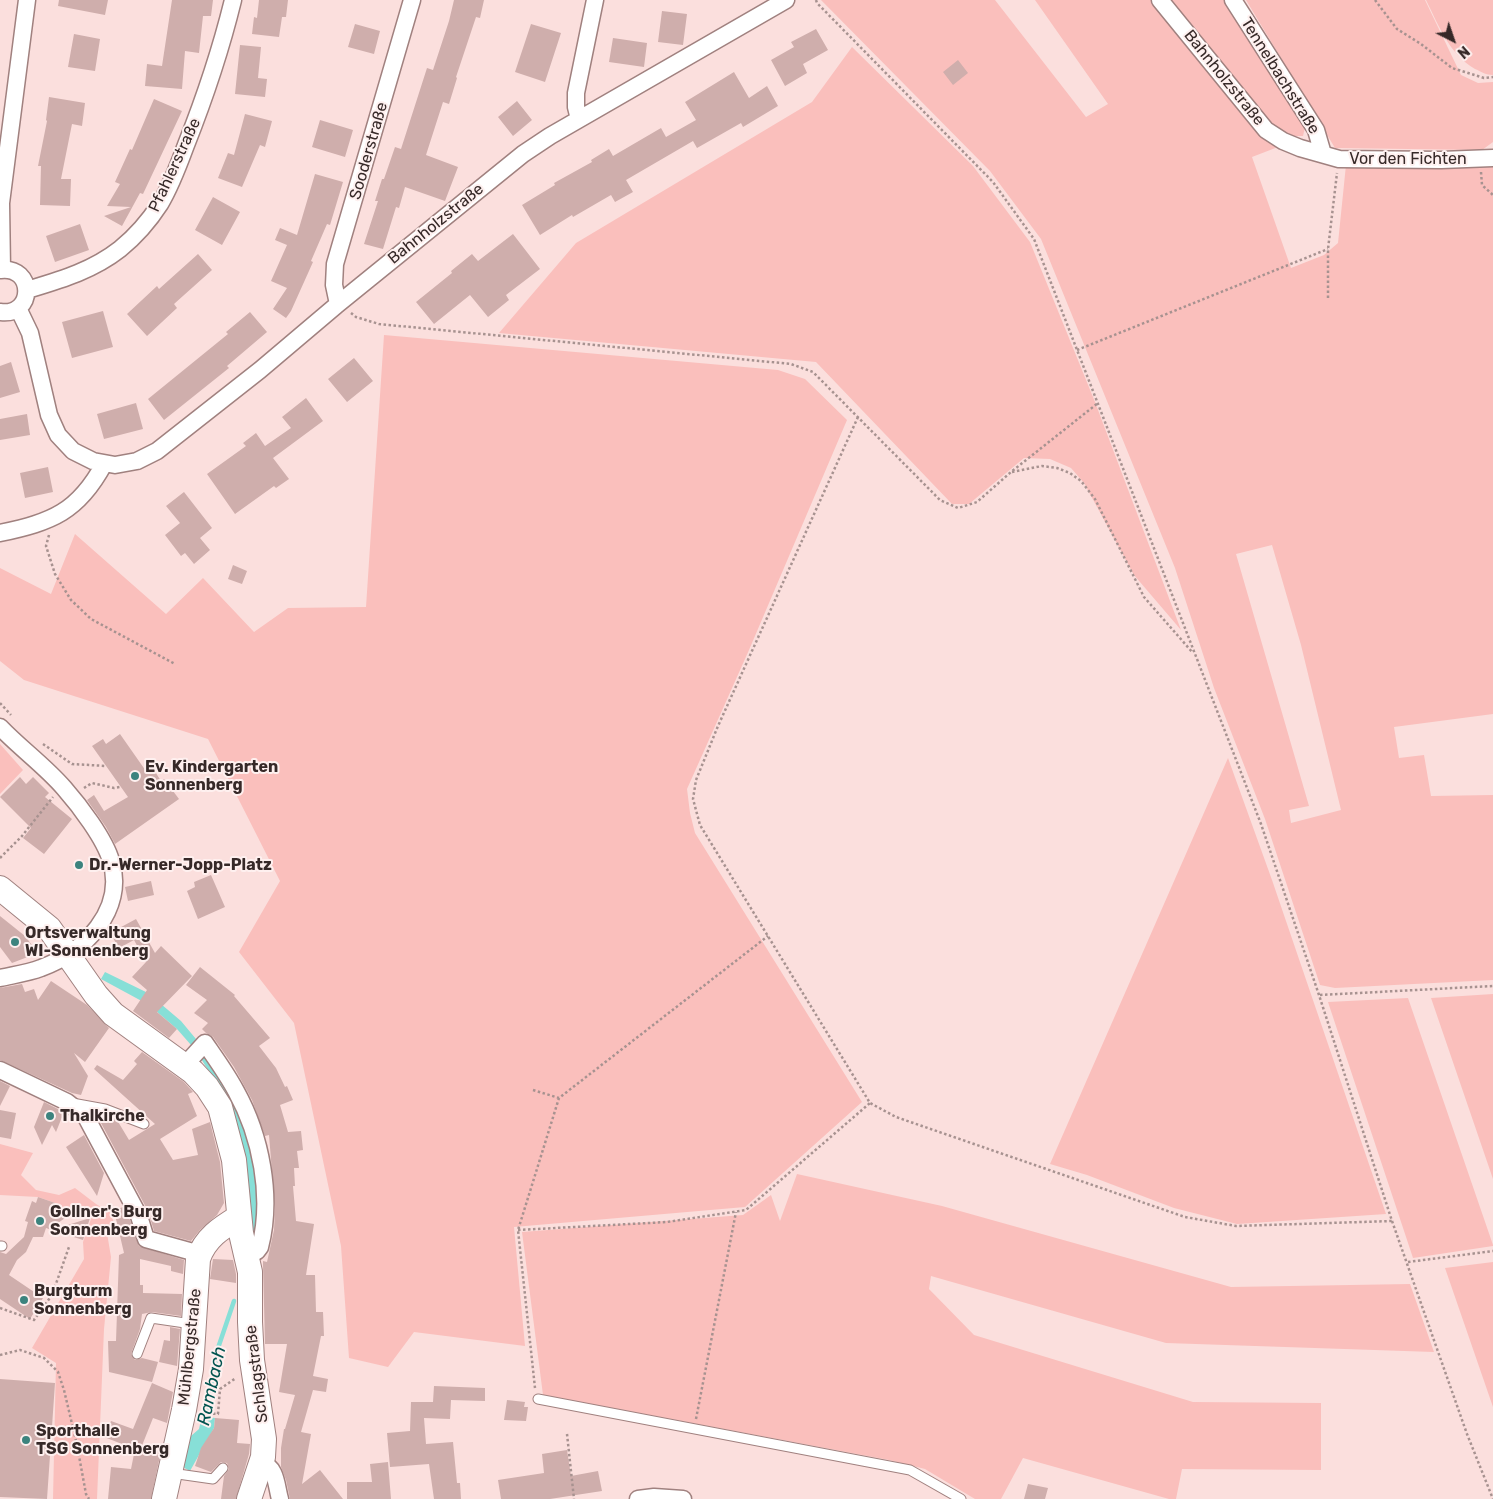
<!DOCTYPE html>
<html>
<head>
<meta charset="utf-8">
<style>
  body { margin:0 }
  #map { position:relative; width:1493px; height:1499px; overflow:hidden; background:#fbdfdd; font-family:Rubik,sans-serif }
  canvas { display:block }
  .north { position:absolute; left:1428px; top:15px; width:50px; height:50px; -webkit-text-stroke:4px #fef0ef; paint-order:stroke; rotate:139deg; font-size:14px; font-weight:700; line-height:20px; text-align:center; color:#362928 }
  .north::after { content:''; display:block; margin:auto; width:18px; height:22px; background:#362928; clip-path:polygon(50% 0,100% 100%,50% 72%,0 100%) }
</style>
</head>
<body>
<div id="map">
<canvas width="1493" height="1499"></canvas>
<div class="north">N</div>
</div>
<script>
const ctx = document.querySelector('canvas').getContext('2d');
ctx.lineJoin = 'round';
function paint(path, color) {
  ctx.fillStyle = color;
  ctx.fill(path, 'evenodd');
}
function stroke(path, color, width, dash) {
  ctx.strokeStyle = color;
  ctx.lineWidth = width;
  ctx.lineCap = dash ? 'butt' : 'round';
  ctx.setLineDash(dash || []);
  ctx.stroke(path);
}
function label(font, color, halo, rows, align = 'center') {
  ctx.font = font + ' Rubik,sans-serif';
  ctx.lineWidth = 4;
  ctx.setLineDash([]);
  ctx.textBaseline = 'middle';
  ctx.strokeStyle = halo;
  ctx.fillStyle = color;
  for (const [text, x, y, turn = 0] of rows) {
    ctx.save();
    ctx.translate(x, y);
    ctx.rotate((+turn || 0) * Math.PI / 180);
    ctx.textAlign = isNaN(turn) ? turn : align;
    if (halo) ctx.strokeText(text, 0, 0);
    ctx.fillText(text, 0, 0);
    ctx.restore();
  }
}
const green = new Path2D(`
  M821 0H995L1086 117 1108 104 1035 0H1155L1278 147 1252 157 1291 268 1324 255 1338 243 1346 165 1493 161V714L1394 727 1399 758 1424 755 1431 796 1493 795V980L1335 988 1320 985 1265 819 1214 688 1175 568 1041 239 990 171ZM1272 545 1301 645 1341 810 1291 823 1289 810 1309 806 1236 554Z
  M1169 0H1232L1306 123 1303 136H1285L1265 121Z
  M1246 0H1425L1461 75 1478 83 1493 82V142L1482 150 1335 148Z
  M1426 0H1493V75C1486 75 1482 72 1475 69 1449 54 1439 26 1426 0Z
  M852 47 973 166 1030 242 1095 402 1181 630 1134 575 1084 483 1071 468 1050 459 1024 458 969 504H952L816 362 499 333 576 243 812 102Z
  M384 335 778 370 805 379 847 420 749 650 687 789 690 813 695 833 862 1102 745 1207 514 1227 525 1346 414 1332 388 1367 349 1358 341 1246 294 1023 239 952 280 881 208 739 24 680 0 661V568L51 594 75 534 166 614 203 578 254 632 288 608 366 607Z
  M0 744 23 770 0 794Z
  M1228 758 1272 880 1386 1214 1237 1224 1174 1208 1087 1175 1050 1164Z
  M1493 994V1179L1431 998Z
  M1408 998 1493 1245V1246L1413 1258 1328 1002Z
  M0 1144 33 1153 21 1175 36 1190 59 1195 75 1188 96 1204 111 1213 116 1231 107 1233 111 1257 104 1329 97 1499H53L56 1363 32 1348 84 1259 83 1242 91 1219 57 1209 58 1204 38 1197 0 1195Z
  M797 1174 942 1206 1231 1287 1410 1284 1434 1352 1166 1343 931 1276 929 1289 974 1335 1193 1402 1321 1403V1470L1182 1469 1176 1499H1169L1023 1458 1001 1499H975L925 1469 889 1460 543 1395 522 1232 743 1215 771 1195 780 1221Z
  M1493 1262V1407L1445 1268Z`);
const water = new Path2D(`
  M105 972 148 993 181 1021 196 1039 191 1045 177 1029 149 1005 101 979Z
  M208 1051 245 1122 258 1174V1232L248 1231 223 1095 200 1057Z
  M202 1416 215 1418 214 1428 190 1471 179 1465 184 1442 199 1429Z`);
const stream = new Path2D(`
  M206 1421 217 1351 234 1301`);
const building = new Path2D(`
  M59 0H108L105 15 58 6Z
  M172 0H213L211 16H203L199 53 185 51 182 89 145 86 147 64 162 66Z
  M259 0H288L286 17H282L279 37 252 34 254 17 257 18Z
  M454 0H484L480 18 476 17 456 77 457 78 449 104 443 102 426 155 458 167 445 201 405 187 399 208 396 207 383 249 364 244 378 201H375L382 179H384L395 147 401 149 427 68 433 70 449 21Z
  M662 11 687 14 683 45 658 42Z
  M355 24 380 31 374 54 348 47Z
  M531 24 561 33 545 82 515 72Z
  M816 29 828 50 803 64 807 73 785 86 771 60 794 47 791 42Z
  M74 34 100 39 95 71 68 67Z
  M613 38 647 43 644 67 609 62Z
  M240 45 261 47 258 78 267 79 265 97 235 94Z
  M958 60 968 73 953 85 943 72Z
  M734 72 749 98 767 86 778 106 743 127 741 123 697 148 693 141 626 180 633 192 615 202 611 195 573 217 572 215 540 235 522 205 555 185 554 183 592 162 591 160 609 149 613 156 661 128 666 137 696 120 685 102Z
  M49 97 85 103 82 126 72 124 61 179H71L70 206 40 205 41 166H38L47 121 46 120Z
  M154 99 182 111 143 194 140 193 122 226 104 216 131 207 107 206 120 184 115 182 130 149 132 150Z
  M517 101 532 120 513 136 498 117Z
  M245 114 272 121 265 147 260 145 242 187 218 178 228 153 234 155Z
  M320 120 353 130 345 157 312 147Z
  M315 174 343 182 330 225 327 224 311 261 313 262 291 311 286 318 273 309 287 288 271 281 287 245 275 240 280 228 297 235Z
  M213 197 240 212 222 245 195 230Z
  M80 224 89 250 55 262 46 236Z
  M513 234 540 269 506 295 509 300 488 317 470 295 434 324 416 302 452 273 451 271 472 254 478 261Z
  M198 254 212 270 174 304 177 308 147 336 127 314 157 286 159 289Z
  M103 311 113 347 72 358 62 322Z
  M250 312 267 332 227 366 229 368 164 420 148 399 228 334 226 332Z
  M354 358 373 381 347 402 328 379Z
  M11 362 20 392 0 398V366Z
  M306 398 323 421 273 458 289 479 276 488 274 486 235 514 207 474 246 446 243 443 256 433 265 446 291 428 282 417Z
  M136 403 143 429 104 439 97 414Z
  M27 414 30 435 0 440V419Z
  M48 467 53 492 25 498 20 473Z
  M184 492 212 528 200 538 210 550 194 564 185 553 181 556 165 535 180 523 166 506Z
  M233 565 247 571 242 584 228 579Z
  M120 734 148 774 154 770 161 781 164 779 179 799 115 844 106 827 87 800 94 795 104 811 128 797 92 746 103 739 106 744Z
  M20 777 26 784 33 777 49 793 45 797 72 819 44 854 23 838 31 828 0 797Z
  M211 875 225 907 198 919 187 891 195 887 194 882Z
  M151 881 154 895 128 901 125 887Z
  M0 916 25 936 38 953 12 963 0 947Z
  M136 919 155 953 161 946 192 976 157 1012 177 1029 169 1038 133 1011 147 990 132 977 146 962 134 940 119 948 110 933Z
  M200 967 235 995 234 996 270 1038 259 1046 276 1068 285 1087 287 1086 293 1100 280 1105 288 1132 301 1131 303 1150 297 1151 299 1168H294L295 1186H293L296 1221 314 1224 306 1275H315L316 1312H323L324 1336H321L313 1376 328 1379 326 1392 313 1390 301 1432 311 1434 302 1484 320 1470 343 1499H290L286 1480 281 1467V1448L284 1429H285L295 1395 279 1392 287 1344H265L263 1265V1261L267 1262 274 1230 275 1209 269 1135 265 1136 252 1100 234 1067 213 1037 206 1033 202 1029 208 1023 194 1013 207 1000 186 985Z
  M51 981 87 1005 109 1028 85 1062 74 1053 88 1076 81 1095 72 1093 0 1060V988L22 984 25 992 34 989 38 1000Z
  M142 1052 184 1082 193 1092 188 1094 197 1116 160 1139 173 1160 198 1155 192 1129 210 1122 220 1162 224 1203 217 1215 200 1230 191 1241 154 1231 148 1211 101 1123 110 1118 117 1120 129 1140 155 1124 94 1069 97 1065 123 1080 137 1064 134 1061Z
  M0 1081 10 1086 0 1106Z
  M44 1102 64 1112 56 1132 52 1125 42 1145 34 1127Z
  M0 1110 16 1113 11 1139 0 1137Z
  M84 1135 104 1173 97 1196 66 1147Z
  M38 1197 58 1204 56 1209 71 1214 49 1229 46 1228 43 1237H33L26 1252 17 1260 9 1275 43 1298 30 1319 0 1299V1252L6 1254 24 1237 28 1222 25 1221 32 1201 36 1203Z
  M123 1207 130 1220 139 1246 184 1260 183 1274 171 1271V1266L140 1259V1285H143V1293L182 1294 181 1316 152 1312 142 1314 140 1329 131 1354 135 1360 142 1358 158 1362 152 1382 109 1372 108 1341H116L119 1255 124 1253 116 1219 121 1218 118 1209Z
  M90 1218 83 1240 52 1230Z
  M213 1259 233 1260 236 1274V1283L210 1279Z
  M170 1327 180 1329 177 1366 159 1362 164 1340 170 1341Z
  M0 1379 55 1383 47 1499 0 1497Z
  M152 1383 173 1392 167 1423 153 1418 141 1448 161 1451 151 1499H108L111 1467 131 1469 135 1449 104 1437 111 1421 133 1429Z
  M434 1386 485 1388V1401L451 1400 450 1419 424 1418 426 1444 453 1442 457 1483H460L461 1499H434L429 1464 390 1467 387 1433 410 1431 411 1402H433Z
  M507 1400 525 1402 524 1407H528L526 1421 504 1420Z
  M215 1418 239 1420 237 1443 250 1444 249 1454 236 1499H221L224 1476 229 1469 227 1463 221 1462 211 1472 195 1466 201 1448 214 1428Z
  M567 1450 571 1476 598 1471 602 1491 550 1499H501L498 1480 544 1473 542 1454Z
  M388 1462 391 1499H347V1482H372L370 1464Z
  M1028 1484 1048 1488 1045 1499H1024Z`);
const path = new Path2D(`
  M816 0 817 3 993 182 1034 239 1261 824 1319 995 1392 1221 1467 1434 1493 1499
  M1375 0 1397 29 1421 44 1452 68 1484 78 1493 77
  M1481 172 1482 185 1493 195
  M1328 298V249L1337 173
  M351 313 356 317 379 324 791 364 813 372 940 500 958 508 977 502 1011 472 1098 403
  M1077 350 1328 249
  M858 417 718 726 696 780 693 799 700 825 870 1103 896 1117 1185 1217 1236 1226 1392 1221
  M1012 472 1042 466 1057 468 1070 473 1081 481 1095 499 1144 597 1193 653
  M49 535 46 546 55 574 71 600 91 619 175 664
  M0 703 11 715
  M43 744 72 764 106 766
  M84 788 92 783 114 788 120 787
  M0 858 22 836 53 797
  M1320 995 1493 986
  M533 1090 559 1098
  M518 1230 667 1222 746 1210 870 1103
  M1408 1262 1493 1251
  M0 1308 34 1320 52 1295 69 1247
  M0 1355 20 1350 44 1358 58 1372 64 1390 77 1445 86 1494 89 1499
  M535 1388 518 1230 559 1098 768 936
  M203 1413 218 1414 220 1389 236 1378
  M696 1419 736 1212
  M567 1434 574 1499`);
const service = new Path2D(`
  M72 1103 105 1109 144 1124
  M0 1246H2
  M137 1354 151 1318 192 1324
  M538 1399 910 1470 961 1499
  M171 1473 213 1479 223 1468`);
const minor = new Path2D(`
  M1160 0 1266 130 1283 141 1300 148 1339 159 1441 160 1493 158
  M1233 0 1316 130 1323 154
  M579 119 576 107V93L595 0
  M2 269 1 203 27 0
  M0 270C35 265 35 317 0 312
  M27 290C60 280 92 271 120 249 136 236 149 221 160 204 171 186 179 164 186 145 205 97 221 49 233 0
  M338 304 334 285 335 264 412 0
  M18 308 30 333 49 415 58 435 73 451 93 461 115 465 137 461 157 451 260 370 338 304 523 154 550 136 786 0
  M0 533C52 522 78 512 104 464
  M0 727C20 748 45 766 64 788 79 805 105 839 111 861 126 910 84 953 41 968 28 973 13 975 0 978
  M185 1065 205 1043C216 1059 227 1074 236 1091 261 1136 273 1197 260 1247L257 1251 247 1257
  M0 1070 67 1102 86 1117 139 1216 146 1239 200 1254
  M261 1462C277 1468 276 1485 280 1499
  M638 1499 654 1497 683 1499`);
const secondary = new Path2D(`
  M0 888 49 928 96 995 113 1014 193 1072 207 1087 220 1107 234 1160 241 1233 250 1272V1322L252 1360 264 1439 263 1457 249 1499
  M164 1499 184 1410 191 1369 198 1259C205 1238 221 1228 239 1217`);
const markers = [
  [135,776,5,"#3c837e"],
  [79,865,5,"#3c837e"],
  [15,942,5,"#3c837e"],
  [50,1116,5,"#3c837e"],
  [40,1221,5,"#3c837e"],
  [24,1300,5,"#3c837e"],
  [26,1440,5,"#3c837e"]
];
const streetNames = [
  ["Tennelbachstraße",1280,76,58],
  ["Bahnholzstraße",1224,78,51],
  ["Sooderstraße",369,151,-74],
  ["Vor den Fichten",1408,159],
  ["Pfahlerstraße",175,165,-65],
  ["Bahnholzstraße",436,224,-39],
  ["Mühlbergstraße",190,1347,-84],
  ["Schlagstraße",257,1374,-97]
];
const poiNames = [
  ["Ev. Kindergarten",145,767],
  ["Sonnenberg",145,785],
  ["Dr.-Werner-Jopp-Platz",89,865],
  ["Ortsverwaltung",25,933],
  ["WI-Sonnenberg",25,951],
  ["Thalkirche",60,1116],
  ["Gollner's Burg",50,1212],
  ["Sonnenberg",50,1230],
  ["Burgturm",34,1291],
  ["Sonnenberg",34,1309],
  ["Sporthalle",36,1431],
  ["TSG Sonnenberg",36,1449]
];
const waterNames = [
  ["Rambach",212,1386,-78]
];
paint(green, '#fabfbc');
paint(water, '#87dfd7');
stroke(stream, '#87dfd7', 4.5);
paint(building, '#cfaeac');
stroke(service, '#a0817f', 11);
stroke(minor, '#a0817f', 19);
stroke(secondary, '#a0817f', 26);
stroke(path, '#a79290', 2.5, [2.5, 2.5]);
stroke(service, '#fff', 9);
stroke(minor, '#fff', 16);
stroke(secondary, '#fff', 24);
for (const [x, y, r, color] of markers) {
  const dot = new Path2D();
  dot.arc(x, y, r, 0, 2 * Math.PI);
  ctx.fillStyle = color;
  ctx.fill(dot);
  stroke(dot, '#fef0ef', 2);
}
label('16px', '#362928', '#fef0ef', streetNames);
label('bold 16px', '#362928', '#fef0ef', poiNames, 'left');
label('italic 18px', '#025450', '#fef0ef', waterNames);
</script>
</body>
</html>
